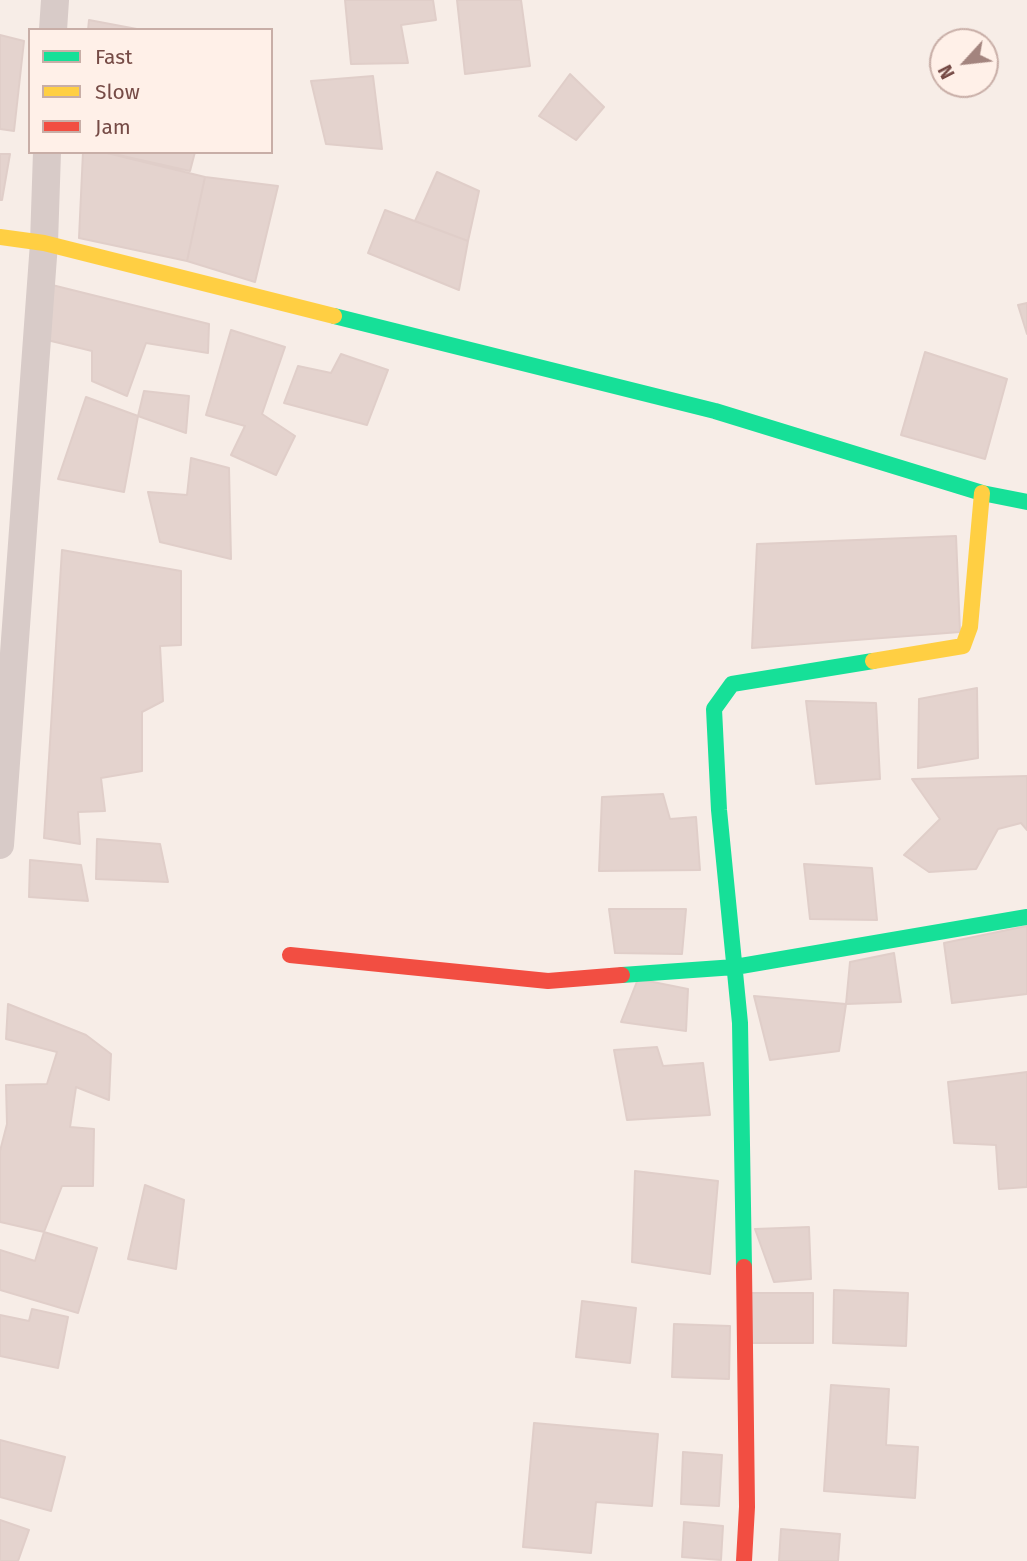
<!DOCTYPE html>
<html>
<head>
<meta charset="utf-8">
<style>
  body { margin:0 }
  #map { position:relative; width:1027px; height:1561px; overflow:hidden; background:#f7ede7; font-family:"Fira Sans",sans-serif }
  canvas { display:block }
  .legend { position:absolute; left:28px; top:28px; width:245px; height:126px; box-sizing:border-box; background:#fff0e8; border:2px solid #c8aea7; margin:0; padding:9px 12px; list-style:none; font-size:21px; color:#764b46 }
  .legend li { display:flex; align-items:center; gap:14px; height:35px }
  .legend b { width:35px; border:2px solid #c8aea7 }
  .north { position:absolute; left:929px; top:28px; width:70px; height:70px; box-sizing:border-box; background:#fff0e8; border:2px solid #c8aea7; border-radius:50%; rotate:243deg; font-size:19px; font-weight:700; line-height:28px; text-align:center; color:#764b46 }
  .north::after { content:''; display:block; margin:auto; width:24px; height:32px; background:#a3847e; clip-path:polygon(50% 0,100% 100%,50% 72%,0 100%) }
</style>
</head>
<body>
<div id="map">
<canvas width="1027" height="1561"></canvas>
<ul class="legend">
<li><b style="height:9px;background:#16e098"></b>Fast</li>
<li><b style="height:9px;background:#ffcf43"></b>Slow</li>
<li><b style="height:9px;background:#f24e42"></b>Jam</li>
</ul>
<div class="north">N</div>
</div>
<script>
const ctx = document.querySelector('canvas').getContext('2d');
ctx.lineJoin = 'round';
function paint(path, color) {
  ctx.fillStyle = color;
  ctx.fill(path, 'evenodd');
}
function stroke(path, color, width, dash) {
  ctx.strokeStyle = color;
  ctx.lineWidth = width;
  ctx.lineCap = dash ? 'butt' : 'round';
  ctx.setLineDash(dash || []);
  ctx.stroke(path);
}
const building = new Path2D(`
  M345 0H433L436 20 401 25 408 63 351 64Z
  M457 0H521L530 66 465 74Z
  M89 20 142 30H88Z
  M0 35 24 41 14 131 0 129Z
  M570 74 604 107 576 140 539 116Z
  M373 76 382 149 326 144 311 81Z
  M83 152H103L205 177 187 261 79 238Z
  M105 152H195L190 171Z
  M0 154H10L2 200H0Z
  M437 172 479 191 468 241 415 221Z
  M205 177 278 186 255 282 187 261Z
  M385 210 468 241 459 290 368 253Z
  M52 285 209 324 208 353 146 343 127 396 92 381V351L43 339Z
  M1027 303V334L1018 305Z
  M231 330 285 347 262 414 295 436 276 475 231 455 245 426 206 415Z
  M925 352 1007 379 985 459 901 435Z
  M341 354 388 370 367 425 284 403 298 366 331 373Z
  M144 391 189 396 186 433 138 416Z
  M86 397 138 416 124 492 58 479Z
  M191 458 229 468 231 559 160 542 148 492 187 495Z
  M956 536 960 632 752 648 757 544Z
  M62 550 181 571V645L160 646 163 701 142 712V771L101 778 105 811 78 812 80 844 44 838Z
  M977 688 978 758 918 768 919 699Z
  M806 701 876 703 880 779 816 784Z
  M1027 776V830L1021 823 998 829 976 869 929 872 904 855 940 819 912 779Z
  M663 794 670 819 696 817 700 870 599 871 602 797Z
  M97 839 160 844 168 882 96 879Z
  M30 860 81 865 88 901 29 897Z
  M804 864 872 868 877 920 810 919Z
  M609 909H686L682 954 615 953Z
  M1027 926V994L952 1003 944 943Z
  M894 953 901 1002 846 1004 850 962Z
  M638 979 688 989 686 1031 621 1022Z
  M754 996 846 1004 839 1051 770 1060Z
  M8 1004 86 1035 111 1054 109 1100 76 1087 70 1127 94 1129 93 1186H62L44 1232 0 1222V1151L7 1124 6 1085 47 1084 57 1052 6 1039Z
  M657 1047 663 1066 703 1063 710 1115 627 1120 614 1050Z
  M1027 1072V1187L999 1189 996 1145 954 1143 948 1082Z
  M635 1171 718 1181 710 1274 632 1262Z
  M145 1185 184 1200 176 1269 128 1259Z
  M809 1227 811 1279 774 1282 755 1229Z
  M44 1232 97 1248 78 1313 0 1290V1250L35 1261Z
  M834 1290 908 1293 906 1346 833 1343Z
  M749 1293H813V1343H749Z
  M582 1301 636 1308 630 1363 576 1357Z
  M32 1309 68 1317 58 1368 0 1356V1315L29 1321Z
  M674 1324 730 1326 729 1379 672 1377Z
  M831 1385 889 1389 886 1445 918 1447 915 1498 824 1491Z
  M534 1423 658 1434 652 1506 596 1502 591 1553 523 1547Z
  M0 1440 65 1457 51 1511 0 1497Z
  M683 1452 722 1455 719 1506 681 1504Z
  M0 1520 29 1530 18 1561H0Z
  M684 1522 723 1526 721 1560 682 1557Z
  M781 1529 840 1534 838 1561H779Z`);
const street = new Path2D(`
  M53 30 55 0
  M0 845 44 243 47 152`);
const fast = new Path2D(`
  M334 316 715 411 982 493 1027 502
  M622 975 735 967 1027 917
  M744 1267 740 1023 719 810 714 709 732 684 873 661`);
const slow = new Path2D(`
  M0 237 44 243 334 316
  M873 661 963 646 970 627 982 493`);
const jam = new Path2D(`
  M290 955 548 981 622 975
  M744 1267 747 1507 744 1561`);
paint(building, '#e4d3ce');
stroke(building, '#e0cec9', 2);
stroke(street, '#d8cbc8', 28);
stroke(fast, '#16e098', 16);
stroke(slow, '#ffcf43', 16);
stroke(jam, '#f24e42', 16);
</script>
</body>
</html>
